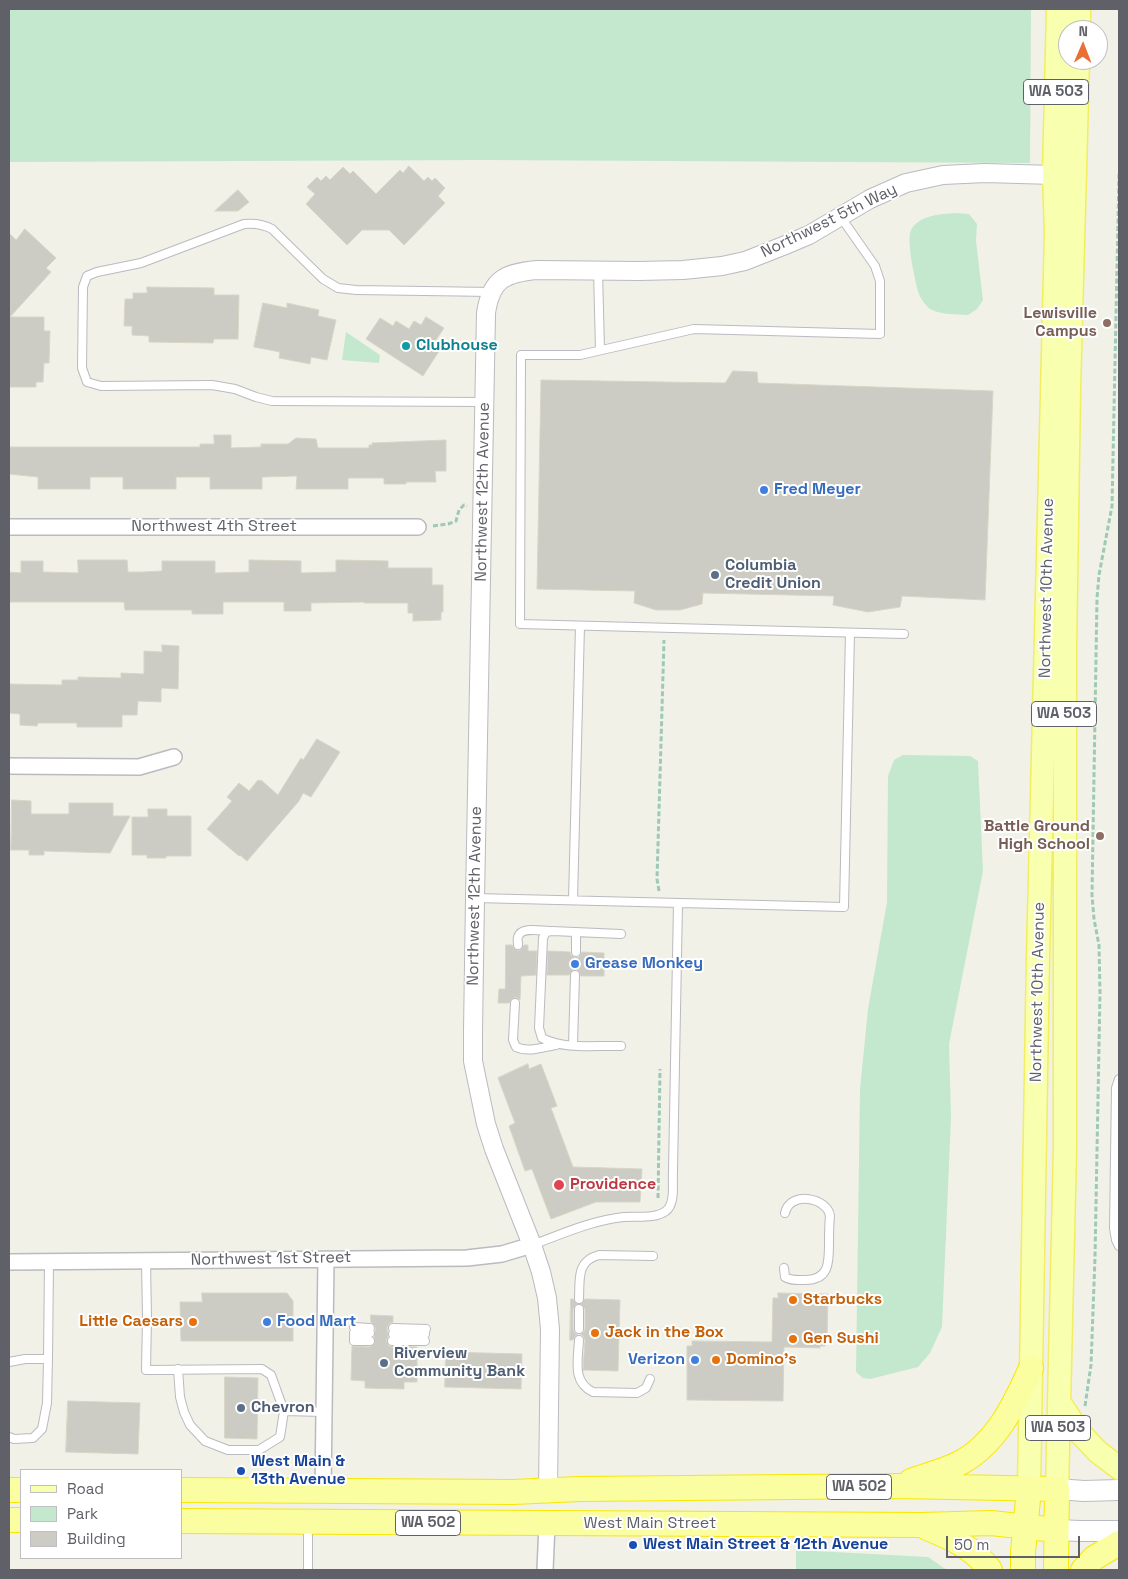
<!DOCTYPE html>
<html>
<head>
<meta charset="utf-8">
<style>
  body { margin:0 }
  #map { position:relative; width:1128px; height:1579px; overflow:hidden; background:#f1f1e8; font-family:"Space Grotesk",sans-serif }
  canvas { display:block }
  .frame { position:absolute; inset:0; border:10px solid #5f6068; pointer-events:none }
  .legend { position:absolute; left:20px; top:1469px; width:162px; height:90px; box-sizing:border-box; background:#fff; border:1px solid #bfbfc3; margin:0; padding:6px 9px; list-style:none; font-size:15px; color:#5f6068 }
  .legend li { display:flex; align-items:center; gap:10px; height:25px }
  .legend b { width:25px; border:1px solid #bfbfc3 }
  .north { position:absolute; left:1058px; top:20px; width:50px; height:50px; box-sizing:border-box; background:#fff; border:1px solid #bfbfc3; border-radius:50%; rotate:1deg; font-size:14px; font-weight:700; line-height:20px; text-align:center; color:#5f6068 }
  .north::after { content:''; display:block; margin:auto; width:18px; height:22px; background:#ea6f34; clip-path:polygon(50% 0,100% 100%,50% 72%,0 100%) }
  .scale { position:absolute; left:946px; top:1536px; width:134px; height:22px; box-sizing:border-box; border:2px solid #5f6068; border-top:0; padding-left:6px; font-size:15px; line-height:18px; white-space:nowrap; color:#5f6068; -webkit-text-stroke:4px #fff; paint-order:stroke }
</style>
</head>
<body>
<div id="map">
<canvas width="1128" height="1579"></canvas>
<div class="frame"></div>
<ul class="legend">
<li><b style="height:6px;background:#f8ffae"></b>Road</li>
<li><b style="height:14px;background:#c4e8cd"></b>Park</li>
<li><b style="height:14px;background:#ccccc4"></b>Building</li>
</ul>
<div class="north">N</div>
<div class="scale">50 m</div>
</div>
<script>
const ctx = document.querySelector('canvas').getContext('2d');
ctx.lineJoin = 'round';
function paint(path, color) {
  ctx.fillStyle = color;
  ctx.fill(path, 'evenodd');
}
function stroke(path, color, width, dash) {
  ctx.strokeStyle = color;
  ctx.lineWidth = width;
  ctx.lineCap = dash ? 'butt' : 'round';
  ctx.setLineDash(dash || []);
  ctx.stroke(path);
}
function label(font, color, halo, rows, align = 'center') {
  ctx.font = font + ' "Space Grotesk",sans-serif';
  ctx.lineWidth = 4;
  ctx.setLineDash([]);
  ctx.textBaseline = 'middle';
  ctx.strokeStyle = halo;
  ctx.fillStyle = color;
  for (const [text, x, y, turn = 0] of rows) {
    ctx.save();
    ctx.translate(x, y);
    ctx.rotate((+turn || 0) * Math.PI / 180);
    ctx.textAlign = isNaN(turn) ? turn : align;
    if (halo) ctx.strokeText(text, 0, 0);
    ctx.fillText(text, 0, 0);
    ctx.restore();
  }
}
const green = new Path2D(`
  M9 9H1031L1030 163 483 160 9 162Z
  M956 213 969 214 977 224 976 241 983 300 977 309 968 315C956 314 941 315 930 309 926 306 921 299 919 294 915 282 906 240 911 230 919 215 941 214 956 213Z
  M346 332 380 355 379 363 342 360Z
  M903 755 970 756 978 761 983 871 949 1044 951 1117 942 1327 930 1353 918 1367 870 1379 863 1378 856 1372 860 1089 868 1009 887 902 888 776 894 760Z
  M796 1550 928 1557 947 1570H796Z`);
const building = new Path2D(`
  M409 166 424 181 428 177 432 181 435 178 445 188 438 196 445 203 404 245 389 230H362L347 245 306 204 315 194 307 187 317 177 321 181 326 176 330 180 343 167 350 174 353 171 376 194 400 170 403 173Z
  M238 190 249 202 238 211H215Z
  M25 229 56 258 46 268 51 272 10 317H44V331H50L49 363H44L43 382H36V387H10V381H9V233L16 240Z
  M147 287 214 288V295H239L238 339H214L213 343 149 342V336L132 335V326H124L125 299H133V293H147Z
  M263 303 287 308V303L319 310 318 316 336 320 327 360 311 357 310 364 279 358 280 352 254 347Z
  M426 317 444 328 434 343 441 348 423 376 366 339 380 318 393 326 396 321 409 329 414 321 421 325Z
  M733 371 757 372 758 383 993 391 985 600 902 596 900 607 868 612 833 605 834 596 703 593 702 604 680 610H656L634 603 635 591 537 589 541 380 725 383Z
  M214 435H231V448L261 447V444H288L296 438 316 439 318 448H369V445H372V443L446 440V471H435L436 482H406V484H384V478H348V489H296L297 476 262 477V489H210V477H176V489H123V477H90V489H38V477L9 474V447H200V444H214Z
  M78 560H127L128 572H143L162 571V561H215V573L249 572V560L301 561V573L336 572V560L388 561V568H432V585H443V612H441V620L413 621V613H408V603H364V602L311 603V611H284V602H223V614H192V610H125L124 602H9V572L21 573V561H43V572L78 573Z
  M162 645 179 646 178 689 162 688 161 690V702L138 701 137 715H122V727H77V723H38L37 726 20 725V714L9 713V684L62 685V680H78V677L121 678V673L144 674V651L162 652Z
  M317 739 340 752 311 797 303 793 299 801 247 861 240 855 239 856 207 829 232 801 227 797 239 783 249 791 258 780 260 781 261 780 278 795 301 758 303 760Z
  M12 800 31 801V814H69V803H113V816H130L110 853 44 851V855H29V850H11Z
  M148 809H167V816H191V856H166V858H147V855H132V817H148Z
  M506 945H512L514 948 518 951 521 949 524 945H528V951H537L536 975 521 976 520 1000 515 997 511 1000 509 1003H498L499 989H505Z
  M548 951 570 952 571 955 576 958 579 957 582 952 604 953V976H581L578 971 575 969 571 972 569 975H547Z
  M528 1064 529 1069 541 1064 557 1106 551 1108 573 1167 642 1169 640 1202H596L551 1219 532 1169 525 1171 509 1126 515 1123 498 1078Z
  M202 1293H287L293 1301V1341H181L180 1302H202Z
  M778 1293 828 1294 827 1342H825V1346H820V1348L784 1347 783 1401 687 1400V1346H692V1341L772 1342 773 1298H778Z
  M571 1299H573L577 1304 573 1309V1329L574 1332 578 1335 575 1336 573 1340H570Z
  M585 1299 620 1300 618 1371 583 1370 585 1340 583 1336 580 1334 584 1332 585 1329V1309L581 1304Z
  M371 1315 393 1316V1322L390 1323 387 1327 388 1337 386 1341 389 1346 417 1347V1382H404V1389L365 1388V1381L351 1380 352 1346 370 1347 375 1343 374 1337 376 1328 373 1324 371 1322Z
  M446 1352 522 1354 521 1389 445 1387Z
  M225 1377 258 1378 257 1439 225 1438Z
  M68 1401 140 1403 138 1454 66 1452Z`);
const path = new Path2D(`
  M433 526 448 524 456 521 459 510 464 505 467 506
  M659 891 657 879 664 640
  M658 1198 660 1069
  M1085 1406 1091 1365 1095 1257 1100 992 1099 945 1094 919 1092 895 1097 598 1099 575 1112 506 1119 174`);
const service = new Path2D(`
  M840 216 875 266 880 281V334L694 329 580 355H521L520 624 904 634
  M598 271 600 350
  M485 402 272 401 256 397 235 389 212 385 101 386 87 382 82 368 83 287 87 276 97 272 141 263 244 224C255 223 263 224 272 229L323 279 338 288 356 290 492 292
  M475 898 844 907 850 633
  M573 900 580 626
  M518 945C518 942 517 939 518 937 521 926 541 931 549 931
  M576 952V932
  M515 1003 513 1040 516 1047C529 1053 543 1047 556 1045
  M573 1045 575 975
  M621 1046C595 1045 565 1050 542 1038L539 1028 543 938 546 932 552 931 621 934
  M1119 1079 1116 1088 1114 1228 1116 1240 1119 1246
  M532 1245C562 1234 593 1220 624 1217 637 1216 655 1219 666 1211 676 1203 672 1182 673 1171L678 903
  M146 1261 147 1317 146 1370 262 1369 271 1375 284 1411 324 1412
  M784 1268 785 1277C791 1281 798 1280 805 1280 829 1280 829 1263 829 1244 829 1234 829 1225 830 1216 828 1198 790 1190 785 1213
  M579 1299C580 1280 576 1261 599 1255L653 1256
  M354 1327 370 1328
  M393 1328 426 1329
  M579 1329V1309
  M354 1333H370
  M393 1334H425
  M354 1336V1341H370
  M579 1340C578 1361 572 1382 593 1392L637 1393 646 1388 650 1379
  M392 1341H425
  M48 1359 49 1262
  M9 1362 25 1359H48L47 1403 42 1429 33 1438 14 1439 9 1437
  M178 1369 180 1397 184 1412 190 1425 205 1441 228 1450H259L280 1437 284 1411
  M308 1570V1524`);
const minor = new Path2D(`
  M9 527H418
  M9 766 139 767 174 757
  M9 1262 467 1258 502 1254 532 1245
  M323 1490 326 1259
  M545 1570 547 1524`);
const tertiary = new Path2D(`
  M548 1490 550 1329 547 1298 541 1272 532 1245 494 1149 486 1124 473 1061V1031L475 898 486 313C491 279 505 273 537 270L639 271 683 270 722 266 745 261 783 246 809 235 870 199 906 183 943 175 985 173 1054 175`);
const secondary = new Path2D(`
  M1057 1489 1084 1491 1119 1490
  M1056 1530 1080 1531H1119`);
const primary = new Path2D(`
  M1079 30V9
  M1060 1403 1079 1432 1098 1452 1119 1468
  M1029 1489 1038 956 1056 233 1054 175 1058 9
  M1057 1489 1065 1149V650L1069 388 1078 60`);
const trunk = new Path2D(`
  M911 1481C927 1475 944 1471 958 1464 996 1445 1015 1404 1031 1368
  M9 1490H21
  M181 1490 513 1492 580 1489 898 1486 1057 1489 1056 1570
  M9 1520H21
  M181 1521 921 1525 991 1523 1056 1530
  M927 1528C952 1538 974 1548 990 1570
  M1023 1570V1552L1029 1489
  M1083 1570 1094 1558 1119 1543`);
const markers = [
  [1107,323,5,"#8d6e63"],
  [406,346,5,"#0f9aa8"],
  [764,490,5,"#3f7fe0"],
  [715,575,5,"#5c6f8a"],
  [1100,836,5,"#8d6e63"],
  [575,964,5,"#3f7fe0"],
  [559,1185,6,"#e0444e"],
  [793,1300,5,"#e8710a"],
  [193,1322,5,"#e8710a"],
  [267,1322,5,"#3f7fe0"],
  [595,1333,5,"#e8710a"],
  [793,1339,5,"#e8710a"],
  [695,1360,5,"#3f7fe0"],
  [716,1360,5,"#e8710a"],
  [384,1363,5,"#5c6f8a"],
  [241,1408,5,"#5c6f8a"],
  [241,1471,5,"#1a4fb4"],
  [633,1545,5,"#1a4fb4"]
];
const shields = [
  [1056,92,65],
  [1064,714,65],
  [1058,1428,65],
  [859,1487,65],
  [428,1523,65]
];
const shieldNames = [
  ["WA 503",1056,92],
  ["WA 503",1064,714],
  ["WA 503",1058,1428],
  ["WA 502",859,1487],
  ["WA 502",428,1523]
];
const streetNames = [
  ["Northwest 5th Way",829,221,-26],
  ["Northwest 12th Avenue",483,492,-89],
  ["Northwest 4th Street",214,527],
  ["Northwest 10th Avenue",1047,588,-89],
  ["Northwest 12th Avenue",475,896,-89],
  ["Northwest 10th Avenue",1038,992,-89],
  ["Northwest 1st Street",271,1259,-1],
  ["West Main Street",650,1524]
];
const educationNames = [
  ["Lewisville",1097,314],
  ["Campus",1097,332],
  ["Battle Ground",1090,827],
  ["High School",1090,845]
];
const cultureNames = [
  ["Clubhouse",416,346]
];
const shopNames = [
  ["Fred Meyer",774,490],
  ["Grease Monkey",585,964],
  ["Food Mart",277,1322],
  ["Verizon",685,1360,"right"]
];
const serviceNames = [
  ["Columbia",725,566],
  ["Credit Union",725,584],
  ["Riverview",394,1354],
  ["Community Bank",394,1372],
  ["Chevron",251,1408]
];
const healthNames = [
  ["Providence",570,1185]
];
const foodNames = [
  ["Starbucks",803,1300],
  ["Little Caesars",183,1322,"right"],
  ["Jack in the Box",605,1333],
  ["Gen Sushi",803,1339],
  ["Domino's",726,1360]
];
const transitNames = [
  ["West Main &",251,1462],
  ["13th Avenue",251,1480],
  ["West Main Street & 12th Avenue",643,1545]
];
paint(green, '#c4e8cd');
paint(building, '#ccccc4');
stroke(building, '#d6d5c6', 1);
stroke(service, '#babac1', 10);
stroke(minor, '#babac1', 18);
stroke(tertiary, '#babac1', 20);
stroke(secondary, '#bbbcc3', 22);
stroke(primary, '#f2ee5f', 25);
stroke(trunk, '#f8e800', 26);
stroke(path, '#9dc9b5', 3, [5, 2.5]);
stroke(service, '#fff', 8);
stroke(minor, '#fff', 15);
stroke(tertiary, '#fff', 18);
stroke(secondary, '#fff', 20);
stroke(primary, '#f8ffae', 22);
stroke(trunk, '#fafea0', 24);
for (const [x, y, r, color] of markers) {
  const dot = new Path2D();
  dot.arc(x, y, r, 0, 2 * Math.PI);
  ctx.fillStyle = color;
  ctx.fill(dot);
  stroke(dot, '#fff', 2);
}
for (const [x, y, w] of shields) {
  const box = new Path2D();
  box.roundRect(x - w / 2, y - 12.5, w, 25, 4);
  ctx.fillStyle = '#fff';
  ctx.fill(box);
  stroke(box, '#5f6068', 1);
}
label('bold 15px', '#5f6068', null, shieldNames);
label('16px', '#5f6068', '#fff', streetNames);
label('bold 16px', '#785e54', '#fff', educationNames, 'right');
label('bold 16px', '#0d838f', '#fff', cultureNames, 'left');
label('bold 16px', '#366cbe', '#fff', shopNames, 'left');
label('bold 16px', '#4e5e75', '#fff', serviceNames, 'left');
label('bold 16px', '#be3a42', '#fff', healthNames, 'left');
label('bold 16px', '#c56008', '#fff', foodNames, 'left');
label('bold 16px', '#164399', '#fff', transitNames, 'left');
</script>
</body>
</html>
